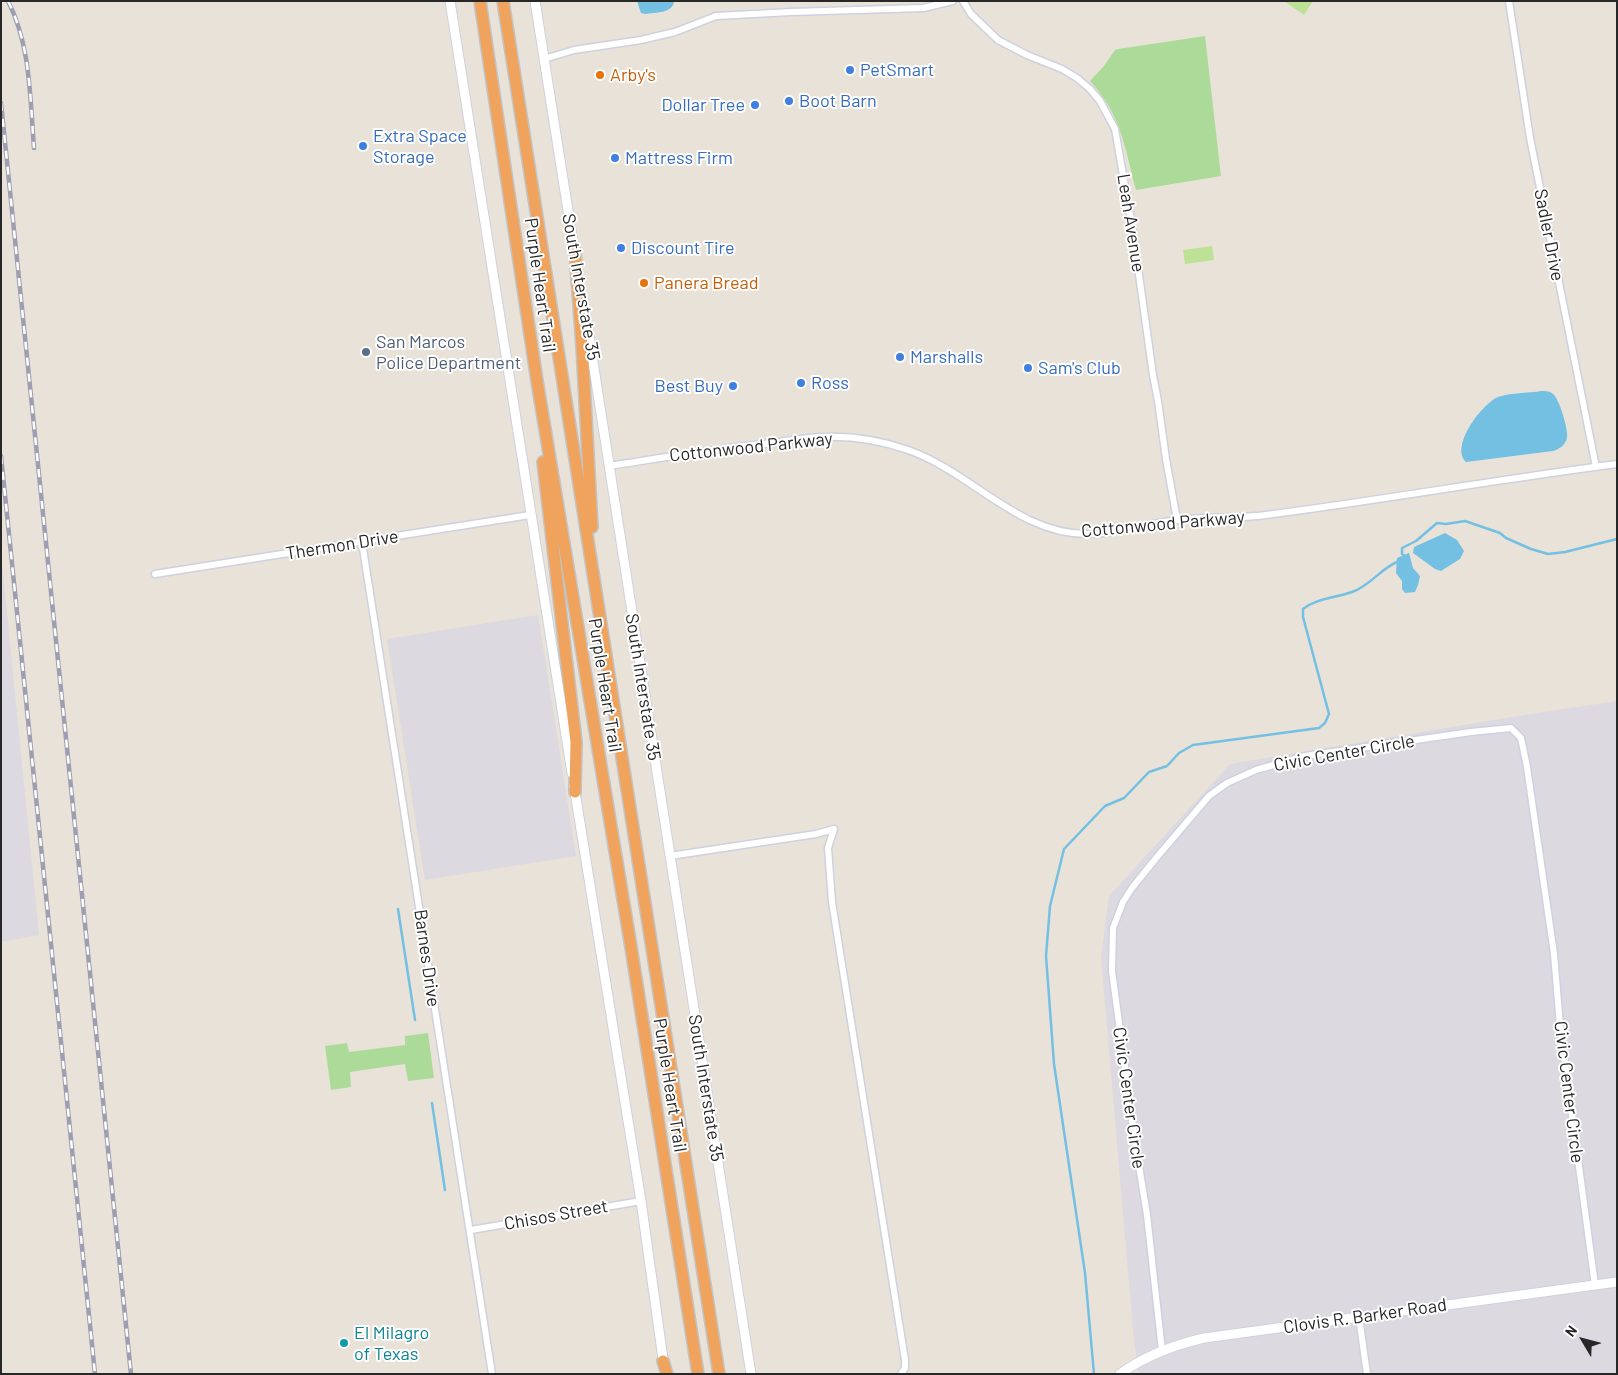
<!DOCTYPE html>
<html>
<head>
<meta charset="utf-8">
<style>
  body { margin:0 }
  #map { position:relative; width:1618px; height:1375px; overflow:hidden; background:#e8e2d9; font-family:Barlow,sans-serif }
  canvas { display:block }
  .frame { position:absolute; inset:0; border:2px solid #272727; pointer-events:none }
  .north { position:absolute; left:1558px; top:1315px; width:50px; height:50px; -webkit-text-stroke:4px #fff; paint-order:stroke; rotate:307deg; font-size:14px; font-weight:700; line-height:20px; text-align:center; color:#272727 }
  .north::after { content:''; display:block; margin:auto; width:18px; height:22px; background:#272727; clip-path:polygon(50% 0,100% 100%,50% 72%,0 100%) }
</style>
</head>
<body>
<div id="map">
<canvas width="1618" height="1375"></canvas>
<div class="frame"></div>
<div class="north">N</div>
</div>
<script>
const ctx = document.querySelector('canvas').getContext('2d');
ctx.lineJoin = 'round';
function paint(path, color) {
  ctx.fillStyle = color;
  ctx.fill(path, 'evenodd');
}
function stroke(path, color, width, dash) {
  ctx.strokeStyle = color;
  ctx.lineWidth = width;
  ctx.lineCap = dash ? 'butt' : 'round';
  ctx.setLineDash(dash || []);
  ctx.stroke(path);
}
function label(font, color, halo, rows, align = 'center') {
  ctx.font = font + ' Barlow,sans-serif';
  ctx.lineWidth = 4;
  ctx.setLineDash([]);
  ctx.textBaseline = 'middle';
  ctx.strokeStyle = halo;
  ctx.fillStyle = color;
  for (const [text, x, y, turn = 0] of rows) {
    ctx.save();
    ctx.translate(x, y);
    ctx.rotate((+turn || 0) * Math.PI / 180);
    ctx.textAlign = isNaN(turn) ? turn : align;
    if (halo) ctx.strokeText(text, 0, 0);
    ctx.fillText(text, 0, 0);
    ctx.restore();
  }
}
const industrial = new Path2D(`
  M1 553 39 935 1 942Z
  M538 615 576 856 425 880 387 639Z
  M1617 701V1374H1139L1134 1341 1101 957 1109 896 1230 764 1524 715Z`);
const green = new Path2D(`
  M1205 36 1221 176 1136 190C1124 146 1122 116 1090 81L1104 66 1115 50 1118 49Z
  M428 1033 434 1078 408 1081 405 1064 350 1072 351 1087 331 1090 325 1046 347 1043 349 1052 405 1045V1036Z`);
const pitch = new Path2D(`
  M1284 1H1313L1304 15Z
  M1212 246 1214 260 1185 264 1183 250Z`);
const water = new Path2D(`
  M637 1H674C673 14 655 12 645 14L641 13Z
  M1542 391C1545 391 1550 391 1553 394 1559 398 1569 431 1567 438 1565 445 1560 449 1553 451L1466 462C1450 446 1481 406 1496 398 1506 393 1529 393 1542 391Z
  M1445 533 1457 540 1464 551 1460 559 1441 571 1435 569 1413 553 1414 547Z
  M1409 553 1413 568 1420 576 1418 585 1415 592 1405 593 1402 589V581L1396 573 1397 558Z`);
const stream = new Path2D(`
  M1405 556 1402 554V548L1416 541 1437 523 1446 524 1465 521 1500 533 1506 538 1531 549 1548 554 1565 552 1617 539
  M398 909 415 1020
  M432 1103 445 1190
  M1094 1374 1085 1273 1054 1064 1046 956 1050 906 1064 849 1105 806 1124 798 1149 772 1167 766 1179 753 1193 745 1319 728 1325 723 1329 714 1303 617V609C1317 598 1335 598 1352 592 1370 586 1381 568 1399 561`);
const street = new Path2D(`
  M963 1 971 14 998 40 1027 55 1062 69 1077 78 1090 89 1100 101 1115 129 1133 232 1153 375 1158 401 1166 459 1177 520
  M1509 1 1530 138 1596 467
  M544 59 574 50 641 40 675 32 716 16 791 12 923 8 953 1
  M609 466C661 458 712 449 764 444 776 443 788 440 800 439 836 434 874 438 908 450 972 472 1019 536 1090 534 1120 533 1149 523 1178 520 1207 516 1237 519 1266 515 1383 500 1499 479 1617 464
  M362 542 492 1374
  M155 574 530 515
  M670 856 816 834 834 829 828 848 832 902 905 1360V1368L901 1374
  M471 1230 641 1201
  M1359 1317 1367 1374
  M1162 1351 1147 1215 1134 1135 1112 971 1113 928 1123 902 1132 888 1157 857 1209 796 1227 783 1256 770 1305 756 1471 732 1511 728 1521 738 1527 767 1554 954 1560 1026 1595 1285`);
const secondary = new Path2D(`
  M450 1 572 773
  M535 1 575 255
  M583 298 751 1374
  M574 786 641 1201 664 1366
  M1120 1374C1146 1355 1174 1345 1204 1338L1617 1282`);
const highway = new Path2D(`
  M480 1 537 381 631 947 698 1374
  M503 1 719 1374
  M575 251 582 346 592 527
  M543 462 576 742 575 792
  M663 1361 667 1374`);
const rail = new Path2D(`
  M8 1C31 46 30 99 34 148
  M1 103 131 1374
  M1 456 95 1374`);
const markers = [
  [850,70,5,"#3f7fe0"],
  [600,75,5,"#e8710a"],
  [789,101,5,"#3f7fe0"],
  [755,105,5,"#3f7fe0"],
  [363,146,5,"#3f7fe0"],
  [615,158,5,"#3f7fe0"],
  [621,248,5,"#3f7fe0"],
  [644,283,5,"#e8710a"],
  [366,352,5,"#5c6f8a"],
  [900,357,5,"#3f7fe0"],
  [1028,368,5,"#3f7fe0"],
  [801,383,5,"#3f7fe0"],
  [733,386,5,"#3f7fe0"],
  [344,1343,5,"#0f9aa8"]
];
const shopNames = [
  ["PetSmart",860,70],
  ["Boot Barn",799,101],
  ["Dollar Tree",745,105,"right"],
  ["Extra Space",373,136],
  ["Storage",373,157],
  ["Mattress Firm",625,158],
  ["Discount Tire",631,248],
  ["Marshalls",910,357],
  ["Sam's Club",1038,368],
  ["Ross",811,383],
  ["Best Buy",723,386,"right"]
];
const foodNames = [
  ["Arby's",610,75],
  ["Panera Bread",654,283]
];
const streetNames = [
  ["Leah Avenue",1131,223,81],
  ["Sadler Drive",1549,235,79],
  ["Purple Heart Trail",540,285,82],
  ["South Interstate 35",581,287,80],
  ["Cottonwood Parkway",751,447,-6],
  ["Cottonwood Parkway",1163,524,-5],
  ["Thermon Drive",342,545,-9],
  ["Purple Heart Trail",605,685,81],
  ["South Interstate 35",643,687,81],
  ["Civic Center Circle",1344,753,-10],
  ["Barnes Drive",427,958,82],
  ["Purple Heart Trail",670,1085,81],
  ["South Interstate 35",706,1088,81],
  ["Civic Center Circle",1569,1092,83],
  ["Civic Center Circle",1129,1098,82],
  ["Chisos Street",556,1215,-10],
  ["Clovis R. Barker Road",1365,1316,-8]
];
const serviceNames = [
  ["San Marcos",376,342],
  ["Police Department",376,363]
];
const cultureNames = [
  ["El Milagro",354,1333],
  ["of Texas",354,1354]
];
paint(industrial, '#dcd9e1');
paint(green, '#acdb99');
paint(pitch, '#bee295');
paint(water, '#73c0e3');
stroke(stream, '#73c0e3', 2.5);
stroke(street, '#ced1df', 9);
stroke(secondary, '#ced1df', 11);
stroke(highway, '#c3c3c3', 14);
stroke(street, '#fff', 6);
stroke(secondary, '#fff', 9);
stroke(highway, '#f0a35c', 11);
stroke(rail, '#9d9eb0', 4.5);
stroke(rail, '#fff', 2.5, [8]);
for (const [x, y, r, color] of markers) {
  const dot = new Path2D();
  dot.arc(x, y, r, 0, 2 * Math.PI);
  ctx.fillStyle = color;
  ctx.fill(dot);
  stroke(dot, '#fff', 2);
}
label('18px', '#366cbe', '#fff', shopNames, 'left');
label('18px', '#c56008', '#fff', foodNames, 'left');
label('18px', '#272727', '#fff', streetNames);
label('18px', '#4e5e75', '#fff', serviceNames, 'left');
label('18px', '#0d838f', '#fff', cultureNames, 'left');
</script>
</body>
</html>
